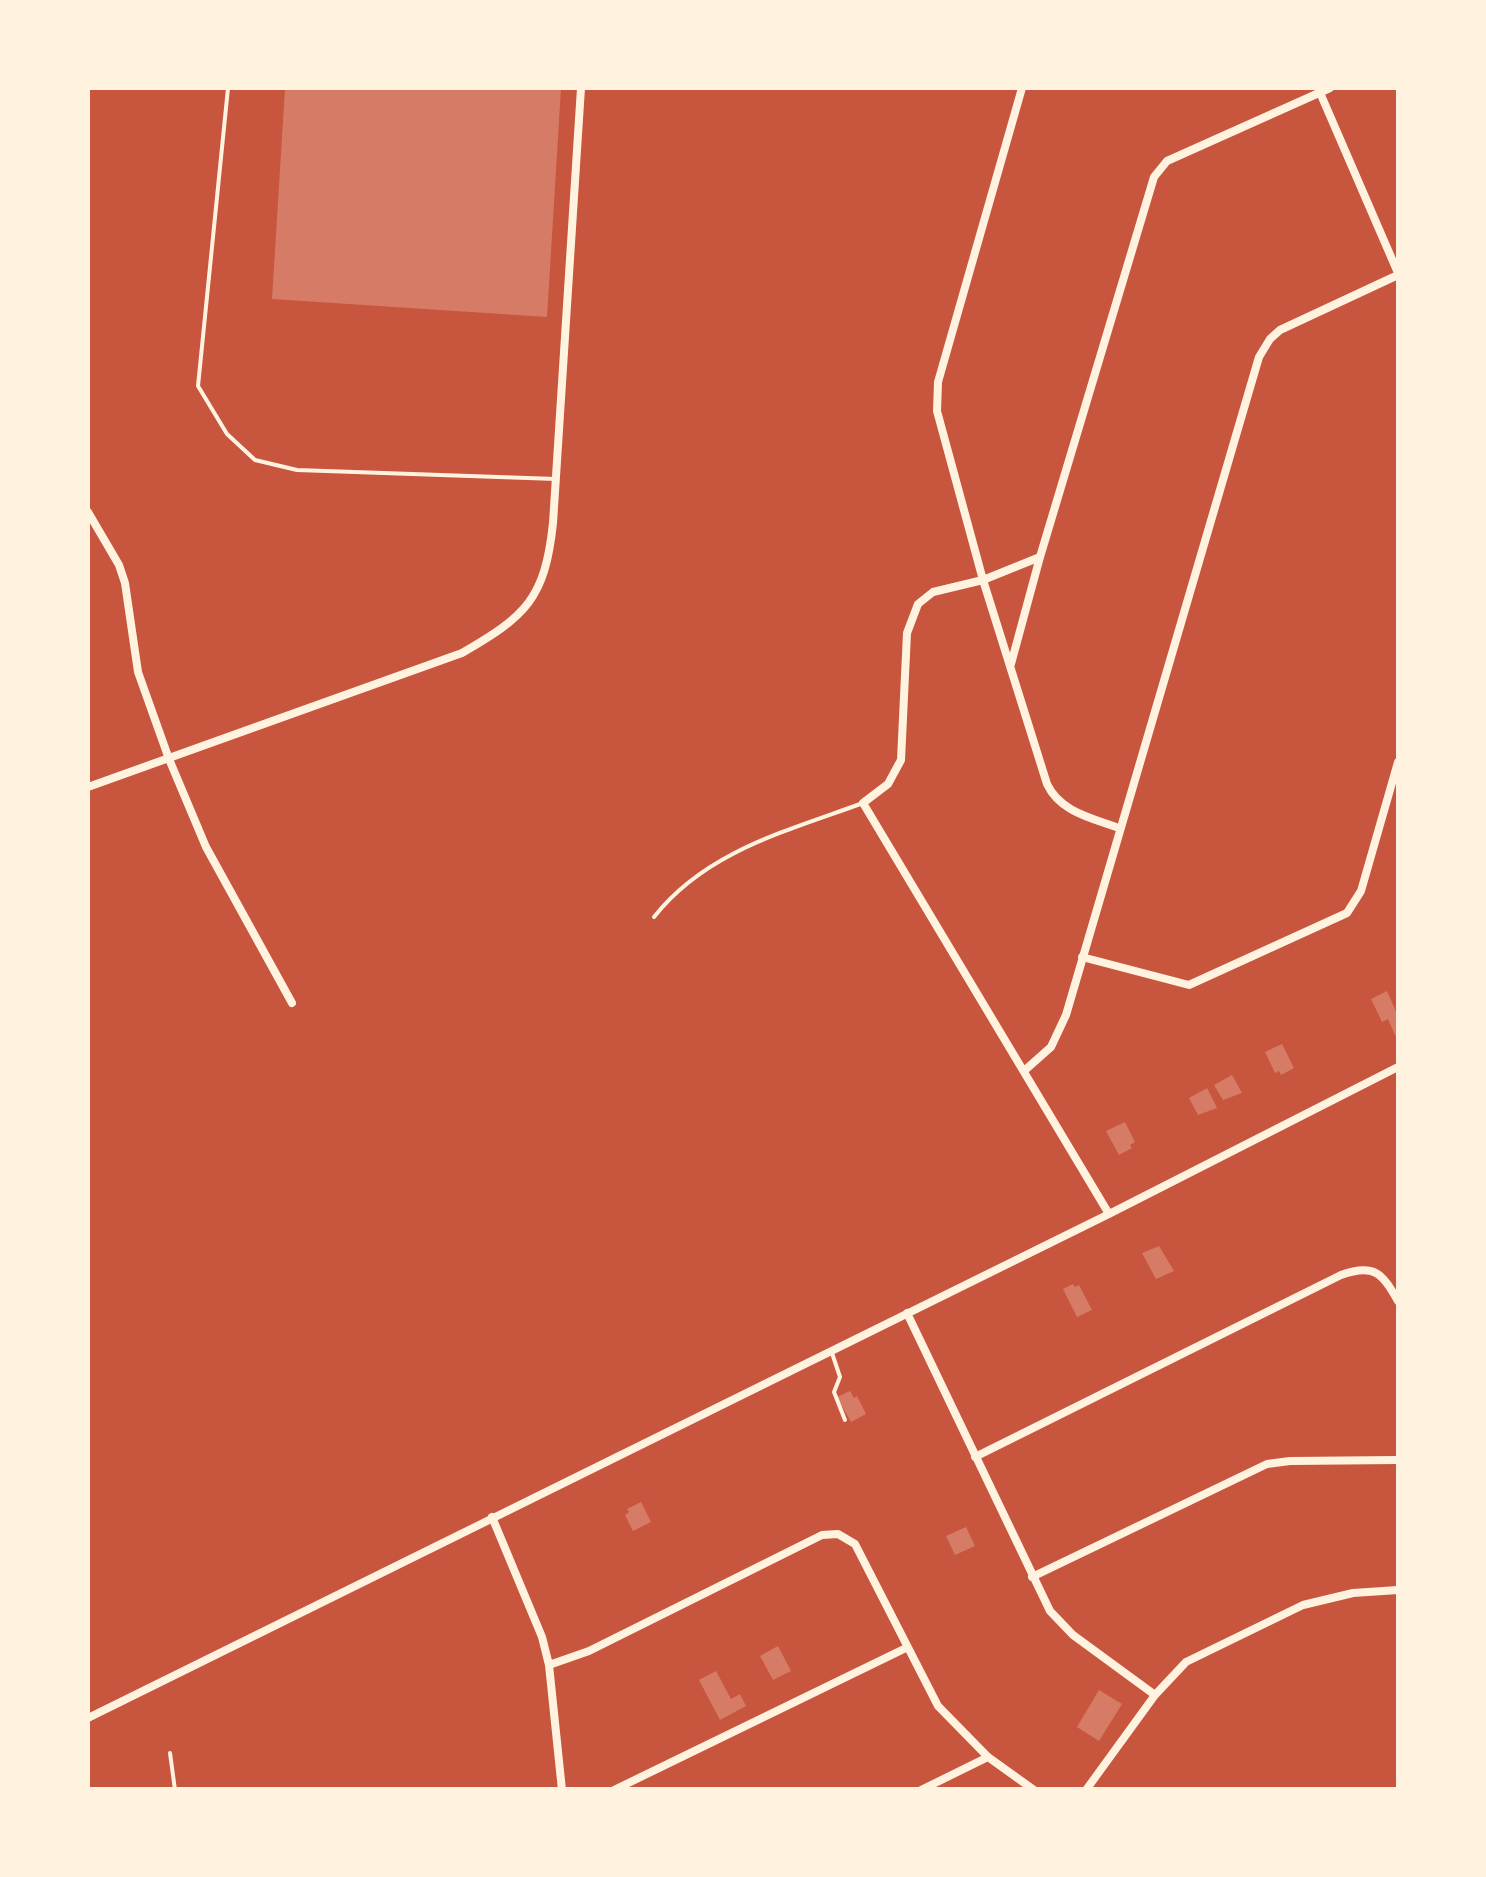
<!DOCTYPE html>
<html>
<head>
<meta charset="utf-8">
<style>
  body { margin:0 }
  #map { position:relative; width:1486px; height:1877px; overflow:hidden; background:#c8553d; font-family:"Fira Sans",sans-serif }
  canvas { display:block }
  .frame { position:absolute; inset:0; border:90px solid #fff3e0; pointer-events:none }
</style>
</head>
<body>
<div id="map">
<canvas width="1486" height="1877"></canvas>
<div class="frame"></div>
</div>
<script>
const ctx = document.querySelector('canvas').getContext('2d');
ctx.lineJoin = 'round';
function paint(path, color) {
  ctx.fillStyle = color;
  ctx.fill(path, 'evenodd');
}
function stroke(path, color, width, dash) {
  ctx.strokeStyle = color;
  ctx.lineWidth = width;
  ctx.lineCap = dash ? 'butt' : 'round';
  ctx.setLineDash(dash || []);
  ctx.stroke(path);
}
const building = new Path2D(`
  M285 88H561L547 317 272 299Z
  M1387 991 1398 1016V1042L1388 1019 1382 1022 1371 999Z
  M1282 1044 1294 1068 1281 1075 1279 1071 1275 1073 1265 1052Z
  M1232 1075 1242 1093 1223 1100 1214 1085Z
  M1207 1088 1217 1108 1198 1115 1189 1098Z
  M1125 1122 1135 1142 1130 1145 1132 1148 1119 1155 1106 1131Z
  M1159 1246 1174 1271 1156 1279 1142 1253Z
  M1073 1284 1075 1287 1079 1285 1092 1310 1077 1317 1063 1289Z
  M850 1391 854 1398 857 1396 866 1414 851 1422 837 1397Z
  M641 1502 651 1522 633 1531 625 1515 629 1512 627 1509Z
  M966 1527 975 1546 955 1555 946 1536Z
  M778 1646 791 1671 773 1680 760 1656Z
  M716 1671 731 1699 740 1694 746 1706 720 1720 699 1680Z
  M1099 1690 1122 1704 1099 1741 1077 1727Z`);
const service = new Path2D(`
  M228 88 198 386 227 434 255 460 297 470 556 479
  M654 917C706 851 787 831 863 803
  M831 1350 840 1377 834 1392 845 1420
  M170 1753 175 1790`);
const minor = new Path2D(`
  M1022 88 938 382 937 411 983 580 1047 784C1060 812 1092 818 1119 828
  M1318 88 1398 273
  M88 512 119 565 125 583 138 672 169 759 206 847 292 1003
  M1040 557 983 580 933 592 918 604 907 633 901 760 888 784 863 803 1109 1214
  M1011 664 1040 557 1154 177 1167 161 1330 88
  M88 787 462 653C526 616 545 599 553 523L581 88
  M1082 957 1189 985 1347 913 1361 891 1398 762
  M1024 1071 1051 1047 1066 1015 1259 357 1270 339 1280 330 1398 275
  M907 1313 1050 1611 1073 1635 1155 1695
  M975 1457 1341 1275C1374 1263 1382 1273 1398 1301
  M492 1517 542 1637 549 1665 562 1790
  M1032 1577 1267 1464 1290 1461 1398 1460
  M549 1665 589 1651 822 1535 838 1534 855 1544 938 1706 988 1757 1034 1790
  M88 1718 1109 1214 1398 1067
  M614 1790 906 1648
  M921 1790 988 1757
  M1086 1790 1155 1695 1186 1662 1303 1605 1353 1593 1398 1590`);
paint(building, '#d67c66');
stroke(service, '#fff3e0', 4);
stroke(minor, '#fff3e0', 8);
</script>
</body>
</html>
